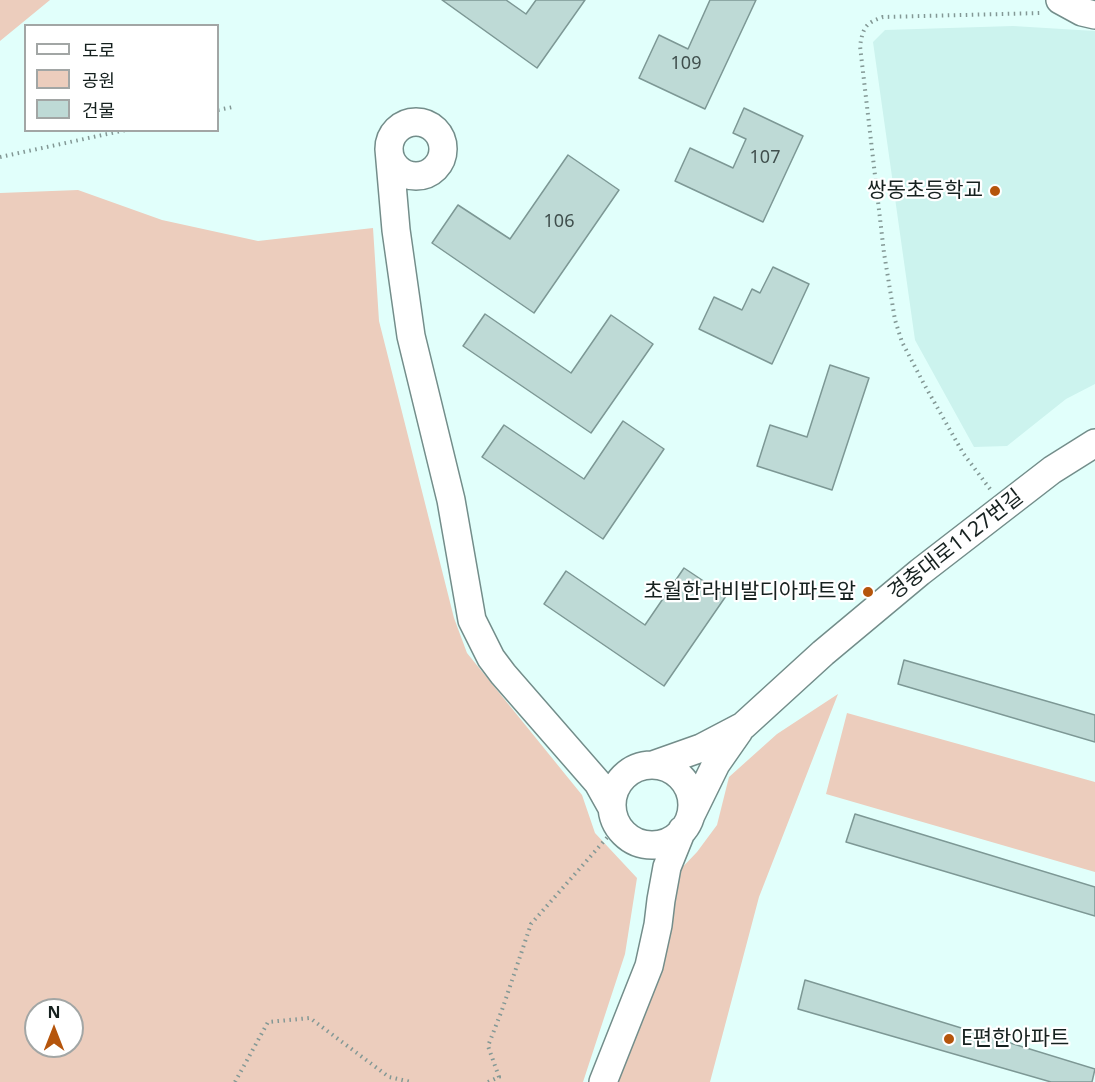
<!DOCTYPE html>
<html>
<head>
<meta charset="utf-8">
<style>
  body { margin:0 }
  #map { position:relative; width:1095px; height:1082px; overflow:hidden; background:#e1fffb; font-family:"Noto Sans","Noto Sans KR",sans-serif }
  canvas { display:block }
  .legend { position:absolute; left:24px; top:24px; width:195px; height:108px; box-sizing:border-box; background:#fff; border:2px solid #a2a6a5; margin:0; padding:8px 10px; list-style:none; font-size:18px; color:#16211f }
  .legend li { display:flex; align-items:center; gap:12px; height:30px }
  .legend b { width:30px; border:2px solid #a2a6a5 }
  .north { position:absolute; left:24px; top:998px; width:60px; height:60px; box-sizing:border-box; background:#fff; border:2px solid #a2a6a5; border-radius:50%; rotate:0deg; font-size:16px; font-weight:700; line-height:24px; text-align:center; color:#16211f }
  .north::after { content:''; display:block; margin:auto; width:21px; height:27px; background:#b5550c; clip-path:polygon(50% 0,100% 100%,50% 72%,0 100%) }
</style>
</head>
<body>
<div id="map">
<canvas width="1095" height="1082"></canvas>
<ul class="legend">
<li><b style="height:8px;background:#fff"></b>도로</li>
<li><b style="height:16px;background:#eccdbd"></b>공원</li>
<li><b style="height:16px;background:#bedad6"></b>건물</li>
</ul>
<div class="north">N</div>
</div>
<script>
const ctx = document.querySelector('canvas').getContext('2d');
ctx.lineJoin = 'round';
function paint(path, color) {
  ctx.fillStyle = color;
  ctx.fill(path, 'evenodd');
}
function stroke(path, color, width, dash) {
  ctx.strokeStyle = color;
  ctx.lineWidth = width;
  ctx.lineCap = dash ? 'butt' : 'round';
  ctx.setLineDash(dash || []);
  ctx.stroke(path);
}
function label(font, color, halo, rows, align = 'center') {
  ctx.font = font + ' "Noto Sans","Noto Sans KR",sans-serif';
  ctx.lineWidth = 4.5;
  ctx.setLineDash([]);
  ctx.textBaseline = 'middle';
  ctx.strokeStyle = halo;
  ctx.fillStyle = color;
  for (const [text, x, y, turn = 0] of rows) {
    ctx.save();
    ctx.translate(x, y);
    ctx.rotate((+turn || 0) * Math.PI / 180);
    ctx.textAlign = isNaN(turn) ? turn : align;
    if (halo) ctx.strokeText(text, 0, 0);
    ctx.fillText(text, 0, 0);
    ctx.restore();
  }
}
const built = new Path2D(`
  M1013 26 1095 31V384L1066 399 1007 446 974 447 915 340 873 42 885 30Z`);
const green = new Path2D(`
  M0 0H50L0 41Z
  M78 190 162 220 258 241 373 228 379 321 454 618 467 653 582 795 595 833 637 878 625 954 583 1082H0V193ZM36 1010H72V1046H36Z
  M838 694 759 897 710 1082H615L674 876 697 852 717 825 729 777 777 734Z
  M847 713 1095 782V872L826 794Z`);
const building = new Path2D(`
  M442 0H506L526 14 536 0H585L537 68Z
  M710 0H756L705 109 639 78 659 35 688 49Z
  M744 108 803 136 763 222 675 181 690 148 733 168 746 139 733 133Z
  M568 155 619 190 534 313 432 243 458 205 510 239Z
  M773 267 809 284 772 364 699 329 714 297 742 310 752 289 760 293Z
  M485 314 571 373 611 315 653 344 591 433 463 346Z
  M830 365 869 378 832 490 757 466 770 425 807 437Z
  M623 421 664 449 603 539 482 457 504 425 584 479Z
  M684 568 726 596 664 686 544 604 566 571 645 625Z
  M904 660 1095 715V742L898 684Z
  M855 814 1095 887V916L846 842Z
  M805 980 1095 1069 1092 1082H1051L798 1009Z`);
const path = new Path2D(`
  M218 110 233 107
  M0 157 126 130
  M990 489 963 453 924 384 902 342 895 320 884 253 860 46C863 28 865 23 883 17L1042 13
  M235 1082 268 1022 310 1018 389 1077 411 1082
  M488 1082 499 1077 488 1046 502 1010 531 924 612 832`);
const minor = new Path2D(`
  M1060 0 1082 12 1095 15
  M389 149a27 27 0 1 1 54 0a27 27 0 1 1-54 0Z
  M389 149 396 230 411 336 451 500 472 620 491 658 503 674 598 783 612 808
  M653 765 701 748 743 726 823 653 920 572 1052 470 1095 443
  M612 805a40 40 0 1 1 80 0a40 40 0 1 1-80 0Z
  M691 815 716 764 739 731
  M603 1082 649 966 658 925 661 900 667 867 682 830`);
const markers = [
  [995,191,6,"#b5550c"],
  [868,592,6,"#b5550c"],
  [949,1039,6,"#b5550c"]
];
const numberNames = [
  ["109",686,64],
  ["107",765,158],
  ["106",559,222]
];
const poiNames = [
  ["쌍동초등학교",983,191],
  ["초월한라비발디아파트앞",856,592],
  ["E편한아파트",961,1039,"left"]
];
const streetNames = [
  ["경충대로1127번길",956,545,-38]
];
paint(built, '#ccf3ee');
paint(green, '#eccdbd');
paint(building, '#bedad6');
stroke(building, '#7d9895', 1.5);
stroke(minor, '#738d8a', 30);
stroke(path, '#839895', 4, [1.5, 4.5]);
stroke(minor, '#fff', 27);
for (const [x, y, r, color] of markers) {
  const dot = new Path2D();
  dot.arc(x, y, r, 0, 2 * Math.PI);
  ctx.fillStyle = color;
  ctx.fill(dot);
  stroke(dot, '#fff', 2);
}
label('18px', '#404f4d', null, numberNames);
label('21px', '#16211f', '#fff', poiNames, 'right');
label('21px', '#16211f', '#fff', streetNames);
</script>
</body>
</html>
